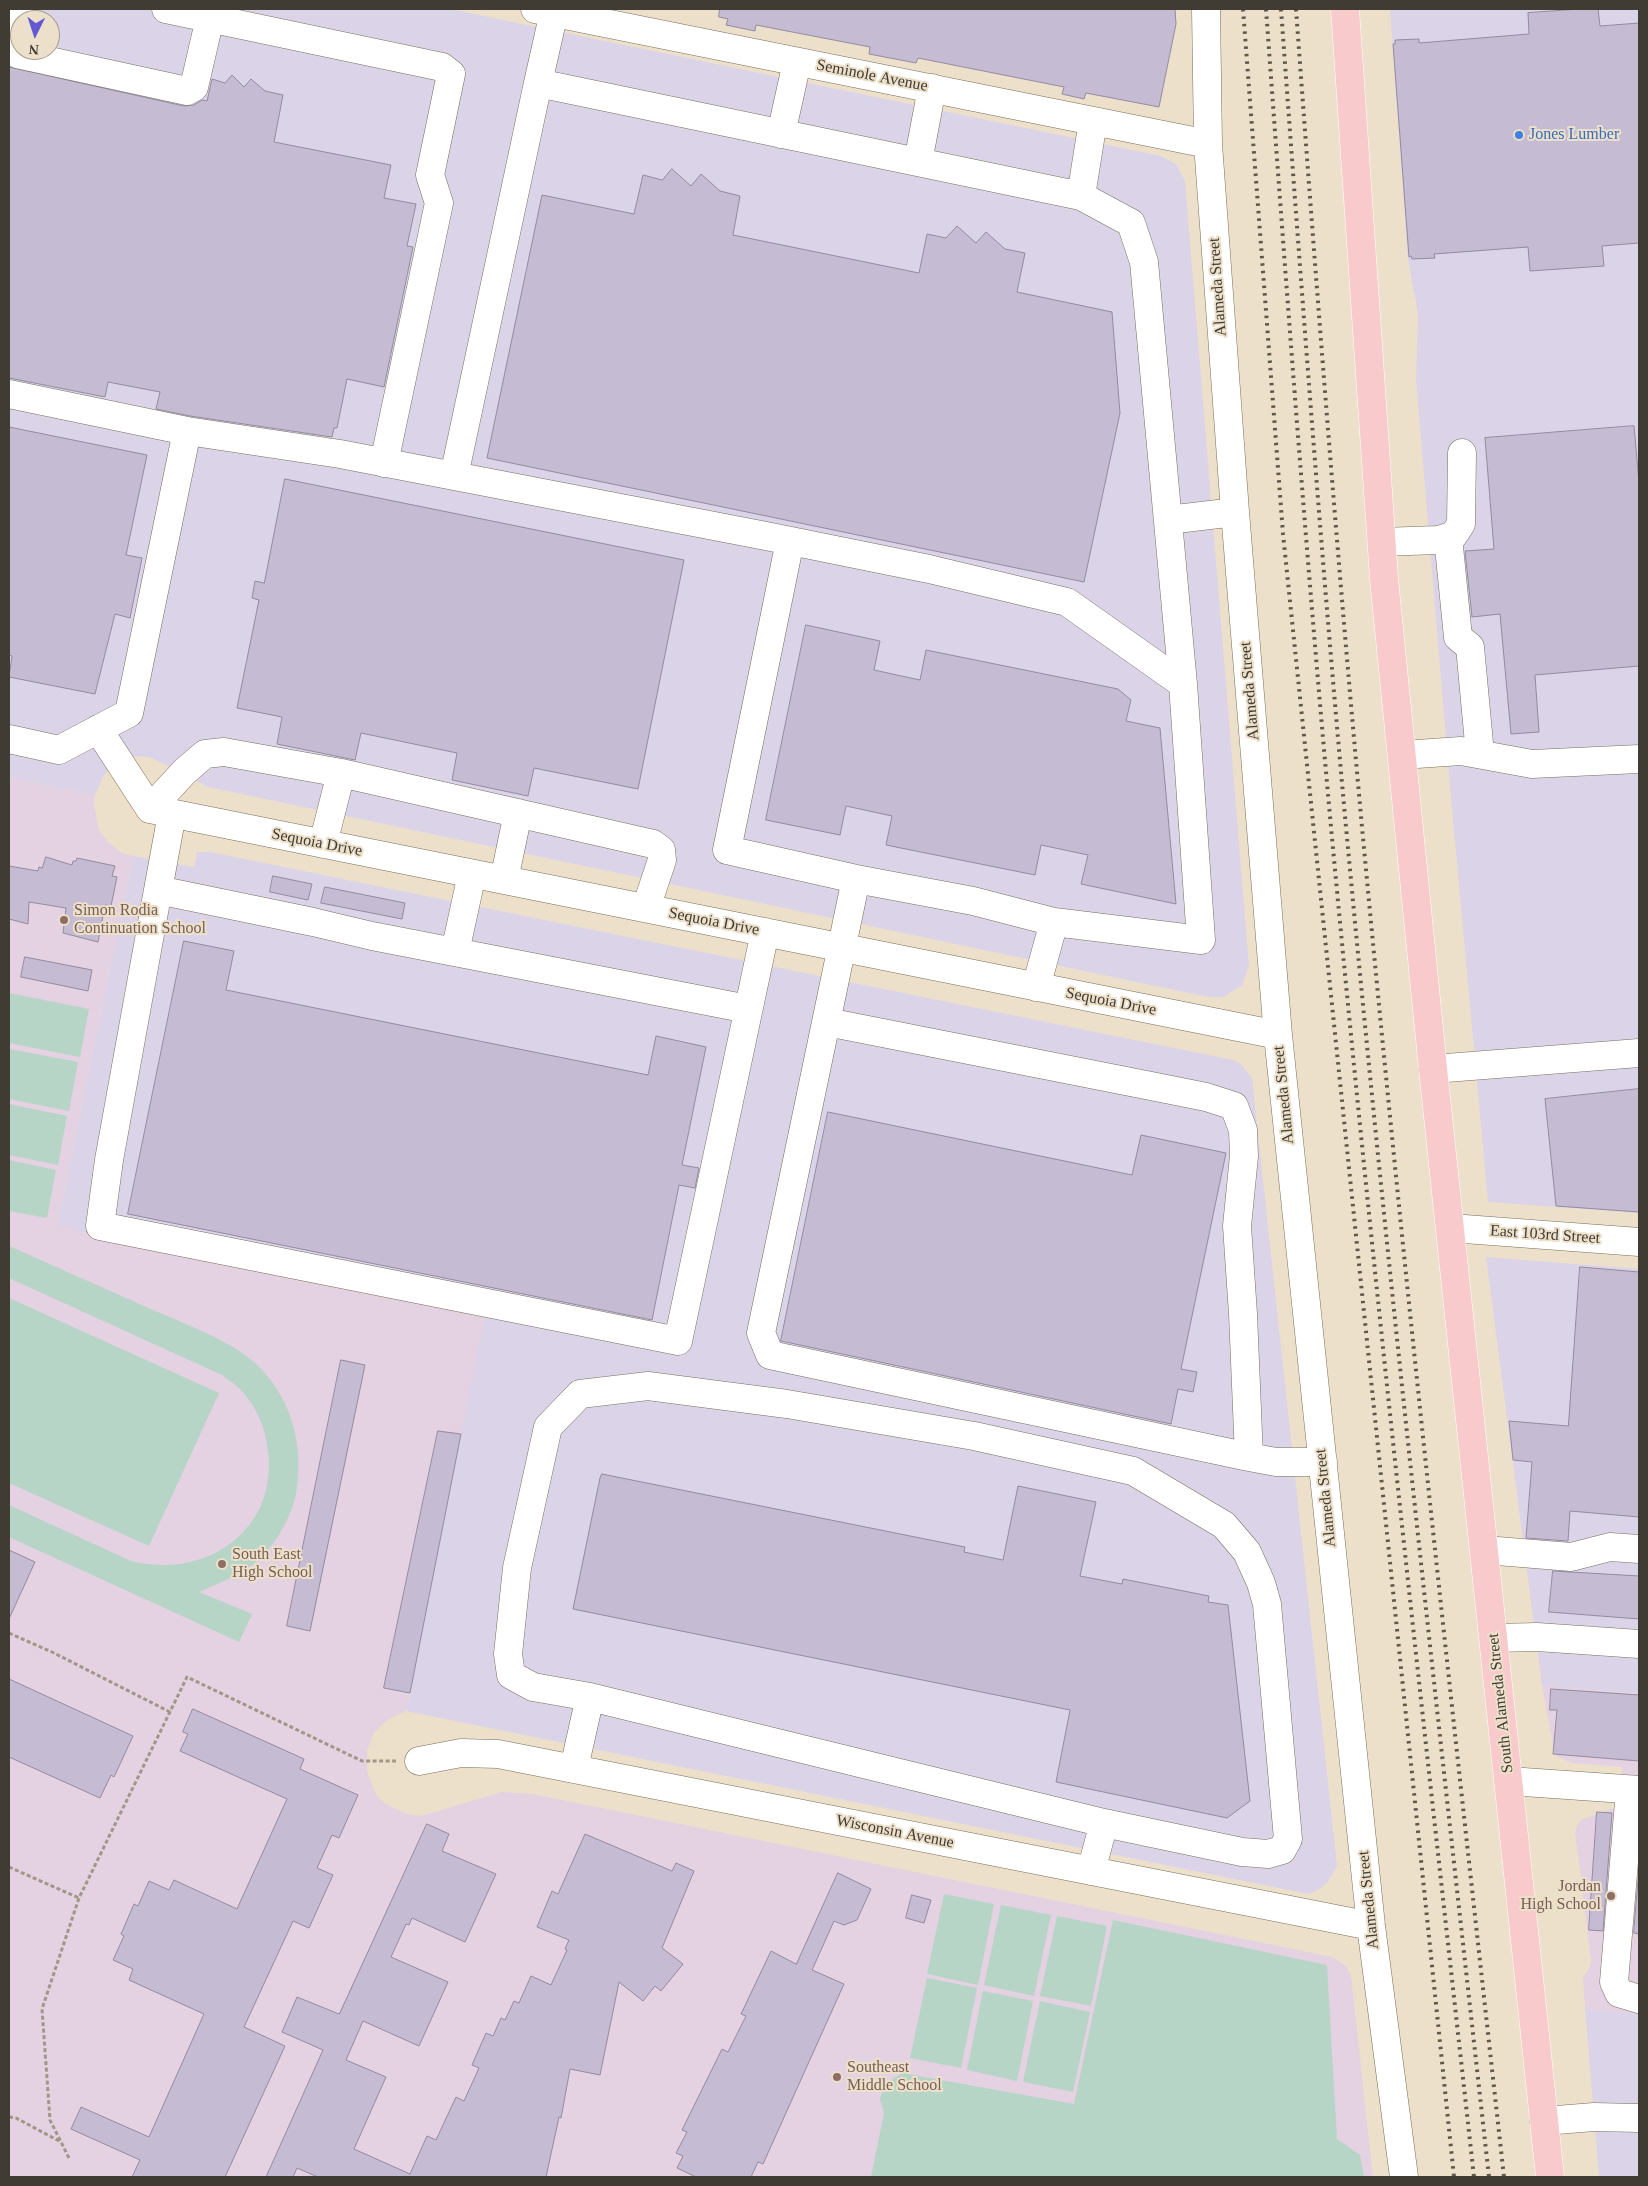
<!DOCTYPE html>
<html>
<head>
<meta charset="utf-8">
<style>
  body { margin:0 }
  #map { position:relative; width:1648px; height:2186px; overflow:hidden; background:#ede0ca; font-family:Georgia,serif }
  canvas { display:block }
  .frame { position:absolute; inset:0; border:10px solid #413c33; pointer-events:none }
  .north { position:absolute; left:10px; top:10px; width:50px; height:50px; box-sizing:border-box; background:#ede0ca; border:1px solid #a89e8e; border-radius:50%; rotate:184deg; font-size:14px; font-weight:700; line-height:20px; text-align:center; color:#413c33 }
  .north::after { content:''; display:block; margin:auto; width:18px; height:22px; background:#6359d2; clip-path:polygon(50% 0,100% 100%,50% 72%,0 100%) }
</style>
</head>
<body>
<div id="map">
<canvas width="1648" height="2186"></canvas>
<div class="frame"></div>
<div class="north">N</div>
</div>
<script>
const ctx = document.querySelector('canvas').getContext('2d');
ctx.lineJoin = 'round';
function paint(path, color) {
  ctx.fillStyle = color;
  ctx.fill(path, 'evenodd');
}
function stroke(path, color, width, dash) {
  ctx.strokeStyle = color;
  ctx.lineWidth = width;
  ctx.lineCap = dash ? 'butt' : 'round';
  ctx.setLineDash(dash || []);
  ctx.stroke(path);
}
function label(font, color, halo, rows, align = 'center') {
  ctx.font = font + ' Georgia,serif';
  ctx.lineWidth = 4;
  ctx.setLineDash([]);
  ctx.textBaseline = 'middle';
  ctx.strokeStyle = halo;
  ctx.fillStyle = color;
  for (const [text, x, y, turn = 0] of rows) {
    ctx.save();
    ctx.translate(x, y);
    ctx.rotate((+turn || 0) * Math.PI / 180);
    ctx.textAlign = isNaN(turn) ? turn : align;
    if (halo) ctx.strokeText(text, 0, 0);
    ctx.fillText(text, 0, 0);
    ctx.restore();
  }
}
const industrial = new Path2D(`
  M9 9H450L1161 156 1176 164 1185 181 1249 966 1242 985 1224 997H1208L208 787 152 758 138 756 125 758 113 765 104 775 95 795 9 778ZM20 20H50V50H20Z
  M1390 9H1639V1213L1488 1202 1450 787 1416 379 1418 314 1408 260Z
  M197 852H210L1233 1060 1240 1063 1252 1078 1337 1866 1328 1882 1320 1889 1308 1894 406 1711 410 1693 57 1226 133 856 194 867Z
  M1486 1257 1639 1269V1694L1542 1686Z
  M1585 2009 1639 2014V2177H1599Z`);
const education = new Path2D(`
  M9 778 95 795 94 805 99 830 108 842 122 853 133 856 57 1226 485 1315 406 1711 389 1719 374 1732 367 1751V1772L376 1794 384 1803 407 1814 421 1816 502 1792 533 1794 1332 1957 1345 1965 1351 1976 1373 2177H9Z
  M1542 1686 1639 1694V2014L1585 2009 1583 1978 1590 1967 1591 1960 1575 1832 1577 1826 1581 1820 1619 1806 1622 1767 1572 1763 1558 1757 1554 1750Z`);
const green = new Path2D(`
  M9 993 89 1009 80 1057 9 1043Z
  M9 1049 78 1062 69 1111 9 1099Z
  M9 1104 67 1116 58 1165 9 1155Z
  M9 1160 56 1170 47 1218 9 1211Z
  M9 1246C54 1266 99 1286 144 1306 177 1321 229 1339 255 1363 290 1395 303 1441 297 1487 293 1518 271 1555 243 1571 229 1580 214 1585 199 1592L252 1614 239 1642 9 1537V1505L131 1561C211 1581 285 1524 266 1439 263 1422 253 1402 240 1389 235 1384 228 1380 222 1375L9 1278Z
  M9 1298 219 1393 149 1546 9 1483Z
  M944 1894 994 1904 978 1985 927 1974Z
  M1001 1905 1051 1915 1034 1996 984 1985Z
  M1057 1916 1107 1926 1091 2006 1040 1996Z
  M1113 1920 1327 1965 1337 2139 1360 2155 1364 2177H871L884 2113 880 2099 884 2085 902 2073 1074 2104Z
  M927 1978 977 1988 961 2068 910 2058Z
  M983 1991 1033 2001 1017 2081 967 2070Z
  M1040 2001 1090 2012 1073 2092 1023 2082Z`);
const building = new Path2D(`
  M720 9H1175L1176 24 1159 107 1086 93 1084 99 1062 94 1064 87 918 58 916 63 869 54 870 47 756 25 755 31 726 25 728 19 719 17Z
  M1581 9H1598L1600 26 1639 23V243L1602 246 1604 266 1530 271 1528 247 1434 254 1435 258 1412 259 1411 256 1409 257 1393 44H1395V40L1419 39V43L1529 34 1528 13Z
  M9 67 184 106 194 105 202 100 207 101 212 79 225 83 232 75 244 87 251 79 265 91 283 95 274 142 391 165 384 198 416 204 407 246 413 247 384 387 347 379 337 428H334L332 437 190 416 156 409 160 392 108 382 105 397 9 378Z
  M672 169 691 186 701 174 720 191 740 196 733 235 919 273 927 234 946 238 957 226 976 243 986 232 1005 249 1025 253 1017 292 1112 312 1120 413 1084 582 487 458 542 195 634 214 643 175 662 180Z
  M1634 426 1639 482V666L1535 675 1539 732 1511 734 1500 614 1472 617 1465 551 1494 549 1485 438Z
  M9 427 147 455 126 555 142 558 130 618 115 614 95 694 9 677 12 656 9 655Z
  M285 479 684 560 638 789 534 768 528 796 452 780 457 753 361 733 355 760 277 744 282 717 237 708 259 600 252 598 255 581 264 583Z
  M806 625 880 641 874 670 920 680 926 650 1118 689 1131 700 1126 721 1160 728 1176 904 1081 884 1088 855 1041 845 1035 875 886 845 892 816 846 806 840 835 766 820Z
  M46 857 72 865 73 861H76L77 858 115 866 112 876 117 877 111 906 105 905 98 942 63 933 66 908 29 902 28 924 9 919V866L38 871 39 867 42 868Z
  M273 876 312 884 308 900 270 892Z
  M325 887 405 903 402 919 321 903Z
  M184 941 234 951 226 990 648 1075 656 1036 706 1047 682 1165 699 1168 695 1188 679 1185 652 1320 128 1214Z
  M25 957 92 970 88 991 21 977Z
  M1639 1089V1212L1556 1206 1545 1099Z
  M828 1112 1132 1175 1141 1135 1226 1153 1181 1369 1197 1372 1193 1392 1178 1389 1171 1424 781 1341Z
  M1580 1267 1639 1272V1517L1570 1511 1568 1541 1526 1538 1532 1462 1513 1460 1509 1421 1568 1426Z
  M341 1360 365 1365 310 1631 287 1626Z
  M438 1431 461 1434 410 1693 384 1688Z
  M602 1474 965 1547 964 1552 1003 1560 1018 1486 1096 1502 1080 1576 1122 1584 1123 1579 1209 1596 1208 1602 1228 1605 1250 1801 1227 1818 1056 1782 1070 1710 573 1609 600 1478Z
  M9 1550 35 1562 9 1619Z
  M1553 1571 1639 1576V1619L1549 1612Z
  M9 1679 133 1736 114 1777 111 1775 100 1798 9 1757Z
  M1551 1689 1639 1695V1761L1553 1754 1557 1710H1550Z
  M193 1709 304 1759 300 1769 358 1795 339 1838 332 1835 317 1868 333 1875 309 1928 293 1921 244 2027 285 2046 225 2177H132L140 2160 71 2129 81 2107 149 2137 204 2014 129 1980 133 1969 113 1960 124 1936 121 1934 134 1904 138 1906 149 1881 169 1890 174 1880 237 1909 287 1799 180 1751 188 1734 183 1732Z
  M1597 1812 1612 1813 1603 1931 1589 1930Z
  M427 1824 449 1834 442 1851 496 1874 465 1942 412 1918 409 1925 406 1924 391 1957 448 1982 419 2046 363 2021 346 2060 386 2077 354 2149 410 2174 427 2136 436 2140 456 2097 464 2101 479 2068 472 2065 486 2033 493 2036 501 2018 505 2020 514 2001 519 2003 531 1976 551 1985 567 1950 565 1949 569 1940 537 1927 552 1891 558 1894 585 1834 672 1871 676 1863 694 1871 662 1948 683 1964 661 1991 655 1986 643 2001 619 1982 600 2075 570 2069 561 2118 559 2117 546 2177H318L297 2168 293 2177H266L323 2050 282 2032 297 1997 339 2014Z
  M1639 1867V1934L1634 1933Z
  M838 1873 871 1889 857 1920 844 1925 834 1921 812 1970 844 1984 763 2164 758 2162 751 2177H696L677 2168 683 2156 676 2153 687 2132 682 2130 722 2049 728 2052 746 2016 741 2014 771 1951 796 1964Z
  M912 1895 931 1900 924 1923 906 1918Z`);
const path = new Path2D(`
  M9 1633 54 1653 170 1712
  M9 1867 79 1898
  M9 2117 16 2118 59 2141
  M69 2158 50 2120 42 2009 79 1898 187 1677 362 1761H396`);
const minor = new Path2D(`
  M20 9 12 49 17 54 187 91 194 87 210 18
  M166 9 442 67 451 74 430 175 439 203 384 463
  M535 9 1208 144
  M1206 9 1208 144 1235 512 1278 1035 1371 1926 1404 2177
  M538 83 554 12
  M781 134 797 62
  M918 162 932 88
  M1081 196 1093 121
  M9 394 187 431
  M454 476 538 83 1081 196 1131 223 1144 262 1183 684
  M1168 520 1235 512
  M1448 537 1458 637 1470 647 1480 754
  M790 541 727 850 856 879
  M1382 542 1438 540 1453 536 1461 524 1462 453
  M98 729 150 809
  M9 739 59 750 129 713 187 431 340 454 766 536 929 569 1067 602 1183 684 1201 940 1054 922
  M1402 755 1461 751 1532 764 1639 759
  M150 809 1278 1035
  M150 809 185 771 205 754 224 752 341 773 653 844 661 850 662 860 646 908
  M323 844 341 773
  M504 880 518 813
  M158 890 172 814
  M455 952 472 874
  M1036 987 1054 922 973 901 856 879 761 1333 770 1355 1249 1457 1276 1462H1323
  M748 1009 372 936 313 922 158 890 109 1160 100 1226 678 1341 765 932
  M827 1022 1151 1086 1206 1097 1234 1106 1243 1130 1244 1156 1237 1226 1243 1314 1249 1457
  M1433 1069 1639 1053
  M1451 1228 1639 1242
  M1485 1550 1571 1557 1610 1547 1639 1549
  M1494 1638 1537 1637 1639 1644
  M419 1761 461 1753 498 1754 1371 1926
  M574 1768 590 1697 1104 1823 1242 1852 1268 1854 1282 1850 1288 1839 1267 1604 1261 1583 1247 1552 1224 1525 1133 1471 974 1436 787 1404 648 1386 580 1394 548 1427 517 1568 508 1654 511 1675 533 1687 590 1697
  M1509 1781 1639 1790
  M1630 1790 1614 1982 1619 1993 1639 1999
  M1091 1871 1104 1823
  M1544 2121 1594 2117 1639 2118`);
const major = new Path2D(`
  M1345 9 1384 579 1433 1069 1550 2177`);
const rail = new Path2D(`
  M1243 9 1283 534 1454 2177
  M1266 9C1286 282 1306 555 1331 827 1373 1278 1424 1727 1474 2177
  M1281 9C1301 282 1321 555 1346 827 1388 1278 1439 1728 1489 2177
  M1296 9C1316 282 1337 555 1362 827 1404 1278 1454 1728 1504 2177`);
const markers = [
  [1519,135,5,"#3f7fe0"],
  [64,920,5,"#8d6e63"],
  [222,1564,5,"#8d6e63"],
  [1611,1896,5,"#8d6e63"],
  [837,2077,5,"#8d6e63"]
];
const streetNames = [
  ["Seminole Avenue",872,76,11],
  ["Alameda Street",1218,287,-94],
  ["Alameda Street",1250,691,-95],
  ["Sequoia Drive",317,843,11],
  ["Sequoia Drive",714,922,11],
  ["Sequoia Drive",1111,1002,11],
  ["Alameda Street",1284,1095,-96],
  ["East 103rd Street",1545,1235,4],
  ["Alameda Street",1326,1498,-96],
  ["South Alameda Street",1501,1703,-96],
  ["Wisconsin Avenue",895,1832,11],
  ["Alameda Street",1369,1900,-96]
];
const shopNames = [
  ["Jones Lumber",1529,135]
];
const educationNames = [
  ["Simon Rodia",74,911],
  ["Continuation School",74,929],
  ["South East",232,1555],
  ["High School",232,1573],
  ["Jordan",1601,1887,"right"],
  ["High School",1601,1905,"right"],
  ["Southeast",847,2068],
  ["Middle School",847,2086]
];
paint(industrial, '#dbd4e9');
paint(education, '#e4d1e2');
paint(green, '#b6d5c6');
paint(building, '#c5bbd2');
stroke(building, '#948ba0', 1);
stroke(minor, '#796e5a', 29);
stroke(major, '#fff', 29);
stroke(path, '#a09787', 3, [4, 2.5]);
stroke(minor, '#fff', 28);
stroke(major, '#f8cacb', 28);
stroke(rail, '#5f584d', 4, [2.5, 5]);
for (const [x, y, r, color] of markers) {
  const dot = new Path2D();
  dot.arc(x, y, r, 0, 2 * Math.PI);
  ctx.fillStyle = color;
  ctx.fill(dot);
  stroke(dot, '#ede0ca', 2);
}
label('16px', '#413c33', '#ede0ca', streetNames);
label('16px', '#366cbe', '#ede0ca', shopNames, 'left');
label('16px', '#785e54', '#ede0ca', educationNames, 'left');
</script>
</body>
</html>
